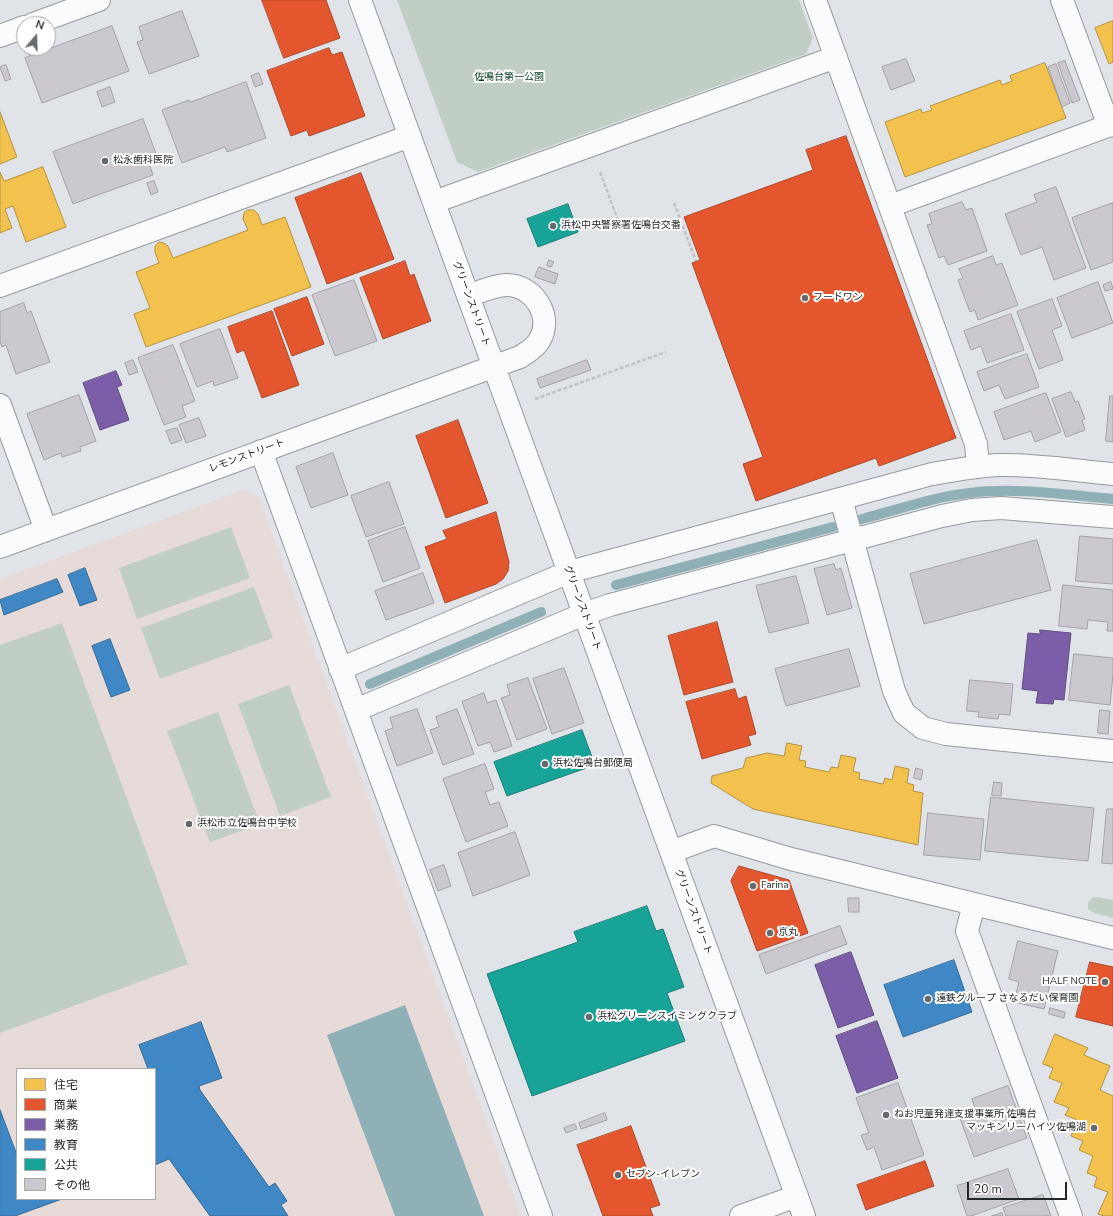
<!DOCTYPE html>
<html>
<head>
<meta charset="utf-8">
<style>
  body { margin:0 }
  #map { position:relative; width:1113px; height:1216px; overflow:hidden; background:#e0e4e8; font-family:"Nunito Sans","Noto Sans JP",sans-serif }
  canvas { display:block }
  .legend { position:absolute; left:16px; top:1068px; width:140px; height:132px; box-sizing:border-box; background:#fff; border:1px solid #a7a9a9; margin:0; padding:5px 7px; list-style:none; font-size:12px; color:#242729 }
  .legend li { display:flex; align-items:center; gap:8px; height:20px }
  .legend b { width:20px; border:1px solid #a7a9a9 }
  .north { position:absolute; left:16px; top:16px; width:40px; height:40px; box-sizing:border-box; background:#fff; border:1px solid #a7a9a9; border-radius:50%; rotate:19deg; font-size:11px; font-weight:700; line-height:16px; text-align:center; color:#242729 }
  .north::after { content:''; display:block; margin:auto; width:14px; height:18px; background:#66696c; clip-path:polygon(50% 0,100% 100%,50% 72%,0 100%) }
  .scale { position:absolute; left:967px; top:1182px; width:100px; height:18px; box-sizing:border-box; border:2px solid #242729; border-top:0; padding-left:5px; font-size:12px; line-height:14px; white-space:nowrap; color:#242729; -webkit-text-stroke:3px #fff; paint-order:stroke }
</style>
</head>
<body>
<div id="map">
<canvas width="1113" height="1216"></canvas>
<ul class="legend">
<li><b style="height:11px;background:#f2c14e"></b>住宅</li>
<li><b style="height:11px;background:#e4572e"></b>商業</li>
<li><b style="height:11px;background:#7b5ea7"></b>業務</li>
<li><b style="height:11px;background:#3f88c5"></b>教育</li>
<li><b style="height:11px;background:#17a398"></b>公共</li>
<li><b style="height:11px;background:#ccc8cf"></b>その他</li>
</ul>
<div class="north">N</div>
<div class="scale">20 m</div>
</div>
<script>
const ctx = document.querySelector('canvas').getContext('2d');
ctx.lineJoin = 'round';
function paint(path, color) {
  ctx.fillStyle = color;
  ctx.fill(path, 'evenodd');
}
function stroke(path, color, width, dash) {
  ctx.strokeStyle = color;
  ctx.lineWidth = width;
  ctx.lineCap = dash ? 'butt' : 'round';
  ctx.setLineDash(dash || []);
  ctx.stroke(path);
}
function label(font, color, halo, rows, align = 'center') {
  ctx.font = font + ' "Nunito Sans","Noto Sans JP",sans-serif';
  ctx.lineWidth = 4;
  ctx.setLineDash([]);
  ctx.textBaseline = 'middle';
  ctx.strokeStyle = halo;
  ctx.fillStyle = color;
  for (const [text, x, y, turn = 0] of rows) {
    ctx.save();
    ctx.translate(x, y);
    ctx.rotate((+turn || 0) * Math.PI / 180);
    ctx.textAlign = isNaN(turn) ? turn : align;
    if (halo) ctx.strokeText(text, 0, 0);
    ctx.fillText(text, 0, 0);
    ctx.restore();
  }
}
const education = new Path2D(`
  M243 490 259 497 521 1216H0V579ZM17 1069H155V1199H17Z`);
const green = new Path2D(`
  M397 0H799L813 38 806 54 478 172 457 162Z
  M231 527 250 578 137 619 119 568Z
  M254 587 273 638 160 679 141 628Z
  M62 623 188 964 0 1033V645Z
  M289 685 331 797 280 816 238 704Z
  M218 712 260 824 210 842 167 731Z
  M1098 897 1113 900V918L1094 913 1088 909V903L1092 898Z`);
const water = new Path2D(`
  M405 1005 484 1216H395L327 1035Z`);
const homes = new Path2D(`
  M1113 21V62L1109 64 1095 28Z
  M1045 63 1066 118 905 177 885 122 921 109 922 113 932 110 930 106 1000 80 1002 85 1012 81 1010 76Z
  M0 112 17 157 0 164Z
  M43 167 66 227 26 242 13 206 5 209 12 228 0 233V172L4 181Z
  M248 210H254L258 214 262 225 285 217 311 287 146 347 134 314 150 308 136 272 159 263 155 252V246L159 242 164 243 168 246 173 258 248 230 243 219 244 213Z
  M787 743 802 746 799 760 806 761 805 767 829 772 831 767 838 768 841 755 856 758 853 771 860 773 859 779 883 784 885 778 892 780 895 766 909 769 907 783 914 785 913 791 923 793 918 845 753 809 711 783 712 776 743 768 746 758 767 753 784 756Z
  M1055 1034 1088 1048 1084 1055 1110 1066 1100 1090 1113 1096V1216H1104L1098 1214 1108 1192 1094 1187 1097 1177 1087 1173 1093 1156 1079 1150 1083 1141 1071 1136 1077 1120 1065 1115 1069 1108 1054 1102 1062 1083 1049 1078 1053 1068 1043 1064Z`);
const shops = new Path2D(`
  M262 0H326L340 38 284 58Z
  M329 48 332 55 342 52 365 116 309 136 307 130 291 136 267 71Z
  M846 136 956 438 879 466 876 458 756 501 743 464 763 457 692 263 700 260 684 217 813 170 806 150Z
  M361 173 394 259 327 284 295 198Z
  M405 261 410 276 414 274 431 321 383 339 360 278Z
  M307 297 324 344 292 356 274 309Z
  M272 311 299 385 262 398 244 350 237 353 228 327Z
  M458 420 488 503 446 518 416 436Z
  M496 512 509 562 508 571 503 579 496 584 445 603 425 547 447 539 443 531Z
  M717 622 733 682 684 695 668 636Z
  M735 689 738 699 746 696 756 734 748 736 751 745 702 759 686 702Z
  M739 866 789 880 808 933 757 951 731 881Z
  M1090 962 1113 967V1026L1076 1017Z
  M631 1126 660 1205 650 1208 653 1216H603L577 1145Z
  M925 1161 934 1186 866 1210 857 1185Z`);
const offices = new Path2D(`
  M116 371 122 385 117 387 129 420 100 430 83 383Z
  M1040 630 1071 633 1064 700 1054 699 1053 704 1036 703 1038 691 1022 689 1028 633 1040 634Z
  M851 952 874 1015 838 1028 815 965Z
  M877 1021 898 1078 857 1093 836 1036Z`);
const schools = new Path2D(`
  M85 568 97 600 80 606 68 575Z
  M57 579 63 592 4 615 0 600Z
  M110 639 130 690 111 697 92 646Z
  M954 960 972 1012 903 1037 884 985Z
  M201 1022 222 1078 199 1086 200 1090 269 1187 275 1183 287 1201 281 1205 288 1216H210L169 1159 155 1165V1069H148L139 1045Z
  M0 1110 17 1155V1199H62L15 1216H0Z`);
const public = new Path2D(`
  M568 204 578 232 538 247 527 219Z
  M582 730 595 765 507 796 494 762Z
  M647 906 656 931 663 929 684 987 667 993 685 1041 532 1096 487 974 578 942 574 932Z`);
const stream = new Path2D(`
  M862 519C897 510 933 497 969 493 1016 487 1066 495 1113 499
  M616 585 833 527
  M370 684 541 612`);
const building = new Path2D(`
  M182 11 199 56 149 74 137 42 143 40 139 27Z
  M112 26 129 71 42 103 25 58Z
  M906 59 915 81 891 90 882 67Z
  M1065 61 1080 100 1072 103 1058 63Z
  M1056 64 1070 103 1062 107 1048 67Z
  M6 65 11 79 5 81 0 67Z
  M259 73 263 84 255 87 251 76Z
  M246 82 266 138 227 152 225 147 182 163 162 110 189 100 190 102Z
  M110 87 115 102 102 107 97 92Z
  M143 119 158 159 149 163 153 175 73 204 53 152Z
  M154 181 158 192 151 195 147 183Z
  M1056 187 1086 268 1054 280 1042 247 1021 255 1005 214 1037 202 1034 195Z
  M962 202 966 210 972 208 987 251 948 265 944 256 939 258 927 225 932 224 929 214Z
  M1113 203V262L1091 270 1072 218Z
  M993 256 996 265 1002 263 1018 305 978 320 975 310 970 312 958 280 963 278 959 269Z
  M549 260 554 262 551 267 547 266Z
  M539 267 558 274 555 284 535 277Z
  M354 280 377 341 335 356 312 295Z
  M1098 282 1113 323 1072 338 1057 298Z
  M1111 282 1113 289 1105 291 1103 285Z
  M1052 299 1062 326 1052 330 1063 360 1039 369 1017 312Z
  M24 303 27 313 31 311 50 362 16 374 6 345 2 347 0 342V312Z
  M1011 314 1024 350 987 363 981 346 971 350 964 331Z
  M220 329 238 378 214 386 213 381 197 387 180 344Z
  M173 345 195 401 182 406 186 417 164 425 138 358Z
  M1027 354 1039 387 1005 399 999 385 984 391 977 372Z
  M133 360 138 372 129 375 125 363Z
  M587 360 591 370 540 388 537 379Z
  M1071 392 1075 402 1078 401 1085 419 1082 420 1085 430 1066 437 1052 399Z
  M1046 393 1061 432 1035 442 1031 431 1004 440 994 412Z
  M79 395 96 441 80 447 81 451 62 457 61 453 44 460 27 414Z
  M1110 396H1113V442L1106 441Z
  M199 418 206 436 186 443 179 425Z
  M177 428 182 440 171 444 166 431Z
  M333 453 348 495 311 508 296 467Z
  M389 482 404 524 366 537 351 496Z
  M405 527 420 568 383 582 368 541Z
  M1080 536 1113 539V584L1076 581Z
  M1037 540 1051 590 924 624 910 574Z
  M834 564 836 570 841 568 852 608 827 615 814 569Z
  M423 573 434 603 386 620 375 591Z
  M796 576 809 623 769 633 756 586Z
  M1063 585 1113 590V631H1107L1108 622 1088 620 1087 629 1059 626Z
  M849 649 860 686 786 706 775 669Z
  M1074 654 1113 658V675L1110 705 1069 700Z
  M564 668 584 723 552 734 533 679Z
  M528 678 547 729 517 740 501 698 510 695 507 685Z
  M970 680 1013 684 1010 715 999 714 998 719 978 717 979 712 967 711Z
  M484 693 487 703 496 700 512 746 494 752 490 742 478 746 462 702Z
  M417 709 433 753 397 766 385 731 393 728 390 718Z
  M457 709 474 754 443 765 430 730 439 727 436 717Z
  M1100 710 1110 711 1108 734 1098 733Z
  M485 764 494 789 485 792 490 805 499 802 508 826 466 842 443 779Z
  M916 768 923 770 921 780 914 778Z
  M994 782 1002 783 1001 796 992 795Z
  M991 797 1094 808 1088 861 985 851Z
  M1107 809H1113V864L1102 863Z
  M928 813 984 819 980 860 924 855Z
  M515 832 530 875 473 896 458 853Z
  M444 865 451 886 438 891 430 870Z
  M848 898H859V912H849Z
  M840 926 847 944 766 974 759 955Z
  M1018 941 1058 951 1044 1009 1014 1002 1019 982 1009 979Z
  M1050 1008 1065 1012 1064 1018 1049 1014Z
  M898 1083 924 1155 882 1170 874 1147 867 1150 861 1135 869 1133 856 1098Z
  M1008 1086 1027 1138 974 1157 960 1118 976 1112 972 1099Z
  M605 1113 607 1120 581 1129 579 1123Z
  M575 1124 577 1129 566 1133 564 1128Z
  M1008 1169 1019 1199 971 1216H967L957 1186Z
  M1043 1195 1051 1216H1006L1003 1208Z
  M1002 1213 1003 1216H992Z`);
const path = new Path2D(`
  M600 172 619 223
  M674 203 696 261
  M535 399 666 352`);
const minor = new Path2D(`
  M360 0 804 1216
  M815 0 976 444 978 467
  M1062 0 1109 126
  M33 24 99 0
  M0 36 24 27
  M434 202 836 57
  M890 206 1113 124
  M0 286 410 136
  M0 405 46 530
  M261 451 541 1216
  M841 499 894 691 904 713 923 728 946 734 1113 751
  M0 547 520 357C527 352 534 349 539 341 554 317 534 285 507 285 494 285 480 292 468 296
  M340 669 569 572 932 474C955 470 977 466 999 465 1036 464 1077 471 1113 474
  M356 710 584 614 610 605 942 516 972 510 1001 508 1113 517
  M671 852 714 836 791 859 1113 938
  M974 904 967 931 1071 1216
  M741 1216 797 1196`);
const markers = [
  [105,161,4,"#66696c"],
  [553,226,4,"#66696c"],
  [805,298,4,"#66696c"],
  [545,764,4,"#66696c"],
  [189,824,4,"#66696c"],
  [753,886,4,"#66696c"],
  [770,933,4,"#66696c"],
  [1105,982,4,"#66696c"],
  [928,999,4,"#66696c"],
  [589,1017,4,"#66696c"],
  [886,1115,4,"#66696c"],
  [1094,1128,4,"#66696c"],
  [618,1175,4,"#66696c"]
];
const parkNames = [
  ["佐鳴台第一公園",509,78]
];
const poiNames = [
  ["松永歯科医院",113,161],
  ["浜松中央警察署佐鳴台交番",561,226],
  ["フードワン",813,298],
  ["浜松佐鳴台郵便局",553,764],
  ["浜松市立佐鳴台中学校",197,824],
  ["Farina",761,886],
  ["京丸",778,933],
  ["HALF NOTE",1097,982,"right"],
  ["遠鉄グループ さなるだい保育園",936,999],
  ["浜松グリーンスイミングクラブ",597,1017],
  ["ねお児童発達支援事業所 佐鳴台",894,1115],
  ["マッキンリーハイツ佐鳴湖",1086,1128,"right"],
  ["セブン-イレブン",626,1175]
];
const streetNames = [
  ["グリーンストリート",471,304,70],
  ["レモンストリート",247,456,-20],
  ["グリーンストリート",582,608,70],
  ["グリーンストリート",693,912,70]
];
paint(education, '#e7dbd9');
paint(green, '#c1cec6');
paint(water, '#8fb0b7');
paint(homes, '#f2c14e');
stroke(homes, '#b49343', 1);
paint(shops, '#e4572e');
stroke(shops, '#aa492c', 1);
paint(offices, '#7b5ea7');
stroke(offices, '#614e81', 1);
paint(schools, '#3f88c5');
stroke(schools, '#376b96', 1);
paint(public, '#17a398');
stroke(public, '#1b7e77', 1);
stroke(stream, '#8fb0b7', 10);
paint(building, '#ccc8cf');
stroke(building, '#a2a2a5', 1);
stroke(minor, '#96999c', 24);
stroke(path, '#c0c2c4', 2.5, [4, 2]);
stroke(minor, '#fafbfc', 22);
for (const [x, y, r, color] of markers) {
  const dot = new Path2D();
  dot.arc(x, y, r, 0, 2 * Math.PI);
  ctx.fillStyle = color;
  ctx.fill(dot);
  stroke(dot, '#fff', 1.5);
}
label('10px', '#043e1d', '#fff', parkNames);
label('10px', '#242729', '#fff', poiNames, 'left');
label('10px', '#242729', '#fff', streetNames);
</script>
</body>
</html>
